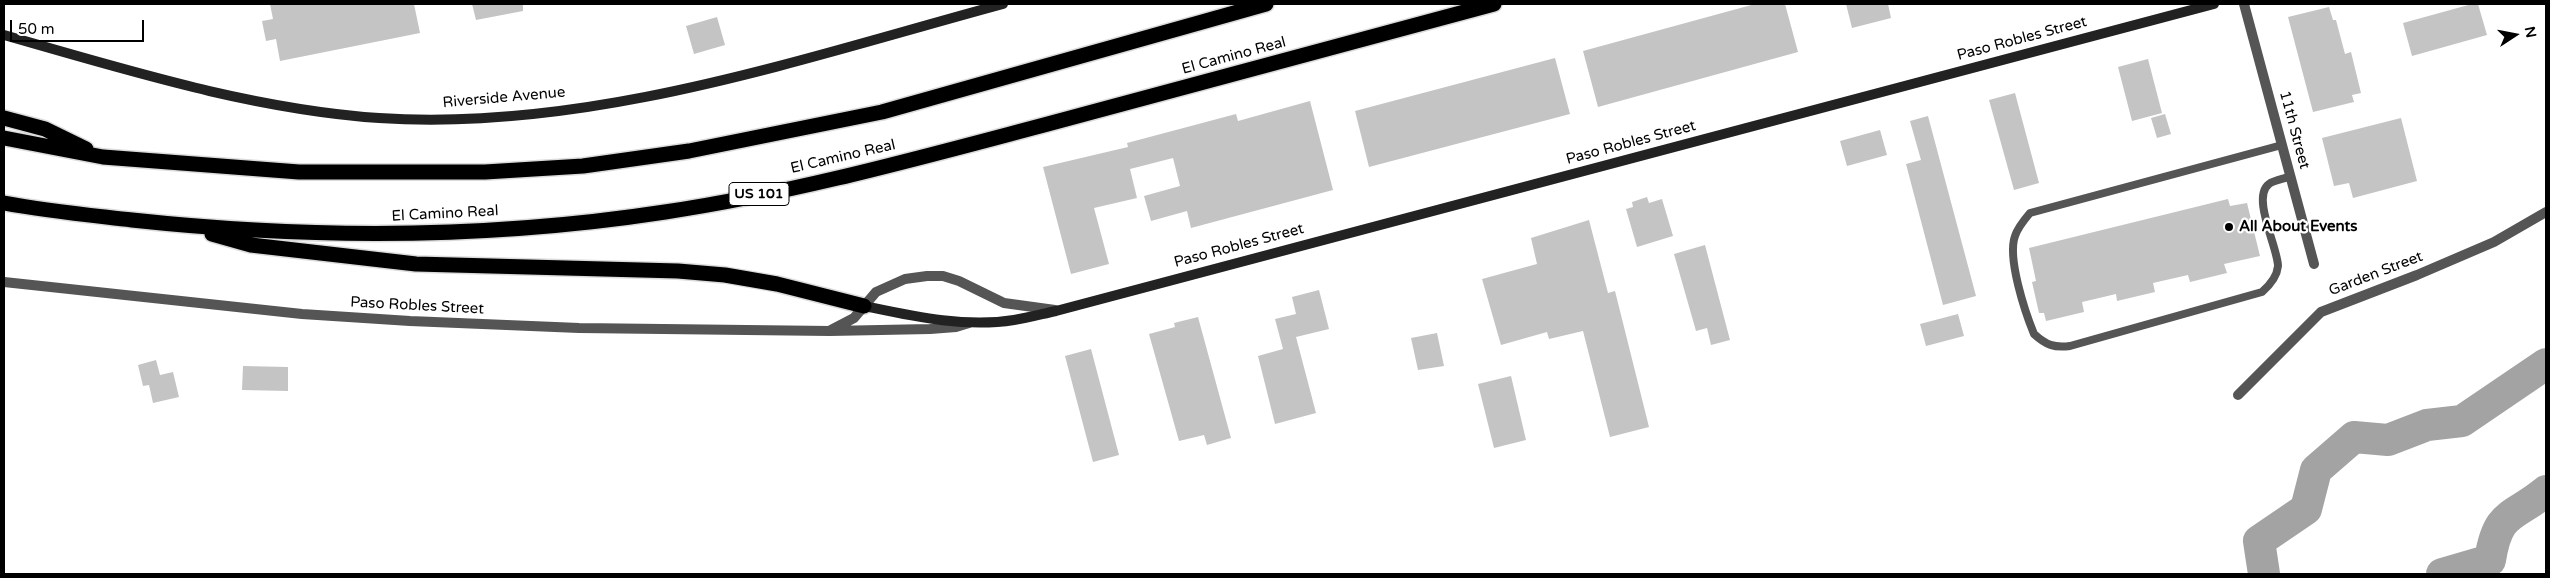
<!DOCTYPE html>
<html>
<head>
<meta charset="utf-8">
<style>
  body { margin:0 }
  #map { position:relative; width:2550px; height:578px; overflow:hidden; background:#fff; font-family:"Varela Round",sans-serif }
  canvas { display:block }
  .frame { position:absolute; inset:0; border:5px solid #000; pointer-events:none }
  .north { position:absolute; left:2490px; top:10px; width:50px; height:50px; -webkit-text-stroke:4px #fff; paint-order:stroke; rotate:79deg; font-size:14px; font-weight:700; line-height:20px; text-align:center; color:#000 }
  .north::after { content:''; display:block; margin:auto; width:18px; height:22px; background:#000; clip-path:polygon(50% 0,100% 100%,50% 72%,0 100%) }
  .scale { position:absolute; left:10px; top:20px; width:134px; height:22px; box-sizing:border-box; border:2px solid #000; border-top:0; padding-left:6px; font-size:15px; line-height:18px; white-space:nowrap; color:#000; -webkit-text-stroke:4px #fff; paint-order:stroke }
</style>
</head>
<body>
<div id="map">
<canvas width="2550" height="578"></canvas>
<div class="frame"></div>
<div class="north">N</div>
<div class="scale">50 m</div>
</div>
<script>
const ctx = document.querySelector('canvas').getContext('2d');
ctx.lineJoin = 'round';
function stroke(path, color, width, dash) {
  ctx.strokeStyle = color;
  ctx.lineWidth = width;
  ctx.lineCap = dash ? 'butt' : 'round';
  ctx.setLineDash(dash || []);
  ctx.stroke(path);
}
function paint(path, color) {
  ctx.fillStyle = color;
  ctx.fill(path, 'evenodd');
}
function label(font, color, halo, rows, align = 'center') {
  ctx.font = font + ' "Varela Round",sans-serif';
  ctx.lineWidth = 4.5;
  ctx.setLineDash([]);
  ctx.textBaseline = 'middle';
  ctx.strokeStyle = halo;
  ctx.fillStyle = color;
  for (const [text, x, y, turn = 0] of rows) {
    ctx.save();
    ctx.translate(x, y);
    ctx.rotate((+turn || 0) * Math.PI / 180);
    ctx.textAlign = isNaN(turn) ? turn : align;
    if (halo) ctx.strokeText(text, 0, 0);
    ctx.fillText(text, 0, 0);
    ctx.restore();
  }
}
const river = new Path2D(`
  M2264 574 2259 541 2306 509 2316 470 2354 437 2388 440 2427 425 2462 421 2546 364
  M2442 574 2490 560C2498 510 2512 519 2546 491`);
const building = new Path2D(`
  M270 4H414L420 33 280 61 276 39 266 41 262 21 273 19Z
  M472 4H523V11L476 20Z
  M1755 4H1785L1798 52 1598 107 1583 51Z
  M1846 4H1888L1891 18 1852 28Z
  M2472 4H2478L2487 35 2412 56 2403 23Z
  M2329 7 2333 20H2336L2345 54 2351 52 2361 93 2352 95 2354 102 2313 112 2288 17Z
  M717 17 725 45 694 54 686 26Z
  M1555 58 1570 114 1369 167 1355 111Z
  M2148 59 2162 113 2132 121 2118 67Z
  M2015 93 2039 183 2014 190 1989 100Z
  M1310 101 1333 190 1191 228 1187 211 1151 221 1144 196 1180 186 1173 158 1130 169 1137 198 1094 208 1109 264 1071 274 1043 167 1128 147 1127 143 1236 114 1238 121Z
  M2165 114 2171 134 2157 138 2151 118Z
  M1928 116 1976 296 1943 305 1906 164 1921 160 1910 121Z
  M2401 118 2417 181 2353 198 2349 183 2334 186 2322 138Z
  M1880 130 1887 155 1847 166 1840 141Z
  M1647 197 1649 203 1662 199 1673 236 1637 247 1626 209 1633 207 1632 202Z
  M2228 199 2230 206 2247 203 2260 256 2224 264 2227 273 2190 282 2188 275 2153 283 2155 292 2117 301 2116 294 2082 302 2084 312 2046 321 2044 313H2039L2032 282 2036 281 2029 248Z
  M1589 220 1608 293 1615 291 1649 427 1610 437 1583 331 1549 339 1547 332 1501 345 1482 279 1537 264 1531 238Z
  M1705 245 1730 340 1711 345 1707 328 1696 331 1674 254Z
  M1319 290 1329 329 1296 337 1316 413 1275 424 1258 356 1283 349 1275 319 1296 314 1292 297Z
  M1958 314 1964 336 1926 346 1920 324Z
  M1198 317 1231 438 1207 445 1204 435 1179 441 1149 334 1175 327 1174 323Z
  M1437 333 1444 366 1418 370 1411 338Z
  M1091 349 1119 455 1093 462 1065 356Z
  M156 360 160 375 173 372 179 397 153 403 149 385 143 386 138 365Z
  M243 366 288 367V391L242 390Z
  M1511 376 1526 440 1494 448 1478 384Z`);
const lane = new Path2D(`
  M2282 145 2030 213C2024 220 2018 227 2015 236 2007 258 2025 312 2034 334 2046 345 2054 348 2070 346L2262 292C2270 285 2277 277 2278 266 2278 248 2251 197 2269 184 2274 180 2284 179 2291 176`);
const street = new Path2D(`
  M2244 4 2314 264
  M4 282 302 314 410 321 579 328 830 331 930 329 956 327 969 323
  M831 330 854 318 876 292 905 279 927 276H943L959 281 1004 303 1055 310
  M2238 395 2321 312 2417 275 2494 242 2546 212`);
const secondary = new Path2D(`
  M4 35C127 70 251 109 379 118 590 132 803 58 1003 4
  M864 306C912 316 964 328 1014 320 1028 318 1042 314 1056 311L2214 4`);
const highway = new Path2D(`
  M4 118 45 129 86 149
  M4 138 103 157 299 172H485L583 166 689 151 882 112 1266 4
  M4 203C46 211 89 215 132 220 309 239 489 239 665 212 793 193 919 158 1044 125 1194 85 1344 45 1494 4
  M212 234 251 245 416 264 678 271 725 275 777 284 864 306`);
const markers = [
  [2229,227,5,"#000"]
];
const shields = [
  [759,194,60]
];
const shieldNames = [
  ["US 101",759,194]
];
const streetNames = [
  ["Paso Robles Street",2022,39,-15],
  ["El Camino Real",1234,56,-15],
  ["Riverside Avenue",504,98,-5],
  ["11th Street",2294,130,75],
  ["Paso Robles Street",1631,143,-15],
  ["El Camino Real",843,157,-13],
  ["El Camino Real",445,214,-3],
  ["Paso Robles Street",1239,246,-15],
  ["Garden Street",2376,274,-21],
  ["Paso Robles Street",417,306,3]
];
const poiNames = [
  ["All About Events",2239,227]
];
stroke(river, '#a3a3a3', 32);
paint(building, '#c4c4c4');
stroke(highway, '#dbdbdb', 18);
stroke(lane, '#555', 8);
stroke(street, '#555', 10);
stroke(secondary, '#222', 10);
stroke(highway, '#000', 15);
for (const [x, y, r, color] of markers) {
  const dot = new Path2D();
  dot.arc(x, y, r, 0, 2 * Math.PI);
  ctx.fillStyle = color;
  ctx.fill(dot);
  stroke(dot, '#fff', 2);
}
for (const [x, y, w] of shields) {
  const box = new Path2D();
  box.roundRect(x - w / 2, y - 11.5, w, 23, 4);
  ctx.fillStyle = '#fff';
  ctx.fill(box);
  stroke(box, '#000', 1);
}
label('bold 14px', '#000', null, shieldNames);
label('15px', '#000', '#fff', streetNames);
label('bold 15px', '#000', '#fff', poiNames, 'left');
</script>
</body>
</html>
